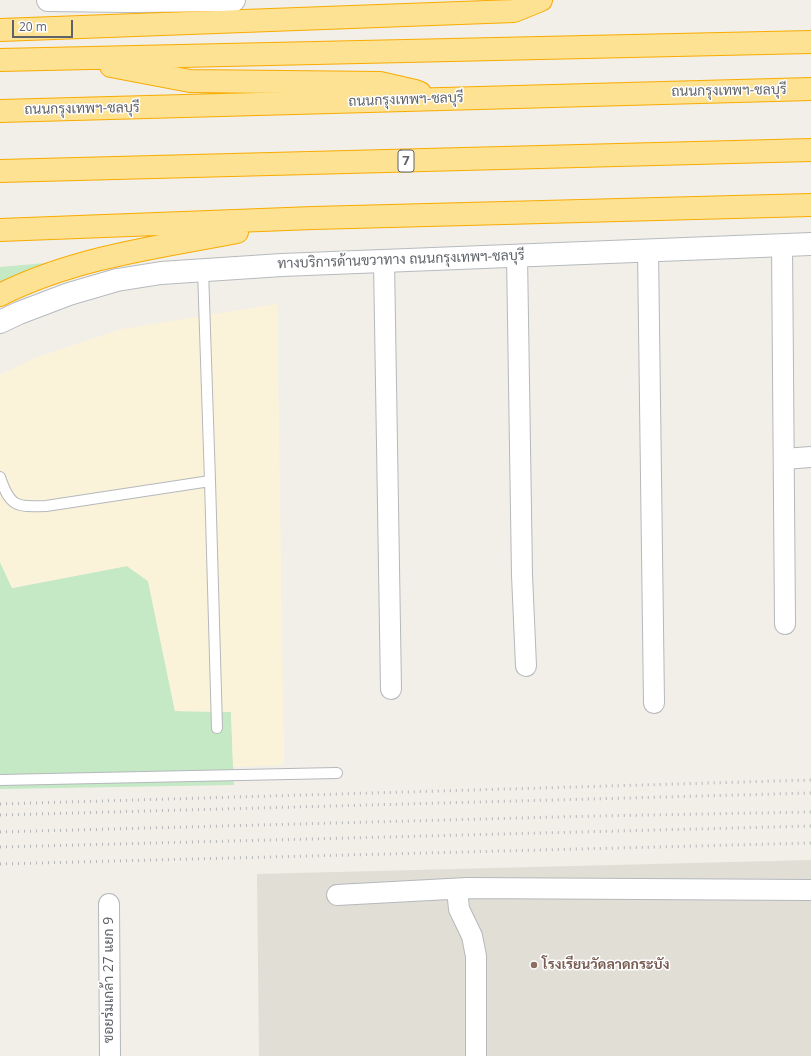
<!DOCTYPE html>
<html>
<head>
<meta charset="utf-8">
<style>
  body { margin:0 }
  #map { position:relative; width:811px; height:1056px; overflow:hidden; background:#f1efe8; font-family:"Open Sans",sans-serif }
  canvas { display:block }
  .scale { position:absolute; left:12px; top:20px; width:61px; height:18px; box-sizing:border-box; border:2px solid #5f6368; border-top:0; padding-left:5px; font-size:12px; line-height:14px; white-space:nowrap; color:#5f6368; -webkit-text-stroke:3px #fff; paint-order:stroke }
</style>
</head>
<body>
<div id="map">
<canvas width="811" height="1056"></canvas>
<div class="scale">20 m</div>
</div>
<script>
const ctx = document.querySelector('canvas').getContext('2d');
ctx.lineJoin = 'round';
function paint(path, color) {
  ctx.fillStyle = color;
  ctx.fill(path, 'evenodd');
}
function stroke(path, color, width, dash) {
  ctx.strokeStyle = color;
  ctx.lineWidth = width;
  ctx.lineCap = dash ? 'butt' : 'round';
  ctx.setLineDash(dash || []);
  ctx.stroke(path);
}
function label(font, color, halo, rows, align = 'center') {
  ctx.font = font + ' "Open Sans",Sarabun,sans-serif';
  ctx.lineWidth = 3;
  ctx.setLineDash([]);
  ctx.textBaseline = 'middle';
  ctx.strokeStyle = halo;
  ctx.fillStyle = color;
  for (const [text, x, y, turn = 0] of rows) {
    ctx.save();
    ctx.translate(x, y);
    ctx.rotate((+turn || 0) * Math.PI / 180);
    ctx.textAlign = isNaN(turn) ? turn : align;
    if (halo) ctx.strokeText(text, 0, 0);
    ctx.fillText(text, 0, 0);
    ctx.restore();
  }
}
const education = new Path2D(`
  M811 860V1056H259L257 874Z`);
const green = new Path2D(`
  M69 261 0 292V267Z
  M0 562 12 588 127 566 148 581 175 711 231 712 234 785 0 789Z`);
const sand = new Path2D(`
  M277 304 284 765 233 767 231 712 175 711 148 581 127 566 12 588 0 562V375L35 358 122 329Z`);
const lane = new Path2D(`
  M203 270 210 481 217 728
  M0 477C10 507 16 507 46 506L210 481
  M0 780 337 773`);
const street = new Path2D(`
  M782 245 785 624
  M648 250 654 703
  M517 255 522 575 526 666
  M384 261 391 689
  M784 459 811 457
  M457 889 459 909 472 936 476 956V1056
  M337 895 467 888 811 890
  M109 904 110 1056`);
const secondary = new Path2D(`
  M48 0 129 1 234 0
  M0 322 19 313 69 294 117 280 161 273 282 265 811 244`);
const highway = new Path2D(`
  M0 30 514 11 541 0
  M0 60 811 42
  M111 66 190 81 380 83 415 91 420 93
  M0 111 811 89
  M0 171 811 150
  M0 230 313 218 811 205
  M0 295C73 258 157 247 237 232`);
const rail = new Path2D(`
  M0 804 811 780
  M0 815 811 793
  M0 832 594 816 811 812
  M0 847 811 826
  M0 864 811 843`);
const markers = [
  [534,965,4,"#8d6e63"]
];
const shields = [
  [406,161,16]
];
const shieldNames = [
  ["7",406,161]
];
const streetNames = [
  ["ถนนกรุงเทพฯ-ชลบุรี",729,91,-1],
  ["ถนนกรุงเทพฯ-ชลบุรี",406,100,-2],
  ["ถนนกรุงเทพฯ-ชลบุรี",82,109,-1],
  ["ทางบริการด้านขวาทาง ถนนกรุงเทพฯ-ชลบุรี",401,260,-2],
  ["ซอยร่มเกล้า 27 แยก 9",109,980,-90]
];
const educationNames = [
  ["โรงเรียนวัดลาดกระบัง",542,965]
];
paint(education, '#e1ded6');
paint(green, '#c5e8c5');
paint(sand, '#fbf3d9');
stroke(lane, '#b5b8bc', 12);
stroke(street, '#b5b8bc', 22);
stroke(secondary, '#b6babf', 24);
stroke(highway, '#f9ab00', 24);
stroke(lane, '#fff', 10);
stroke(street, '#fff', 20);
stroke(secondary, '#fff', 22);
stroke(highway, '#fde293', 22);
stroke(rail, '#b6b7b8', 3, [1, 5]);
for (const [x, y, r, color] of markers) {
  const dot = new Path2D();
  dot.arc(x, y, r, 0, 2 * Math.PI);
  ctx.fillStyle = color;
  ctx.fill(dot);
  stroke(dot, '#fff', 1.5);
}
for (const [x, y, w] of shields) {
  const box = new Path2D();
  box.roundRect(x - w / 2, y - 11, w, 22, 3);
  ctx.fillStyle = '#fff';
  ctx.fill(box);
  stroke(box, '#5f6368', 1);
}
label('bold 13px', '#5f6368', null, shieldNames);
label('14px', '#5f6368', '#fff', streetNames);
label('bold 14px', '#785e54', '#fff', educationNames, 'left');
</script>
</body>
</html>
